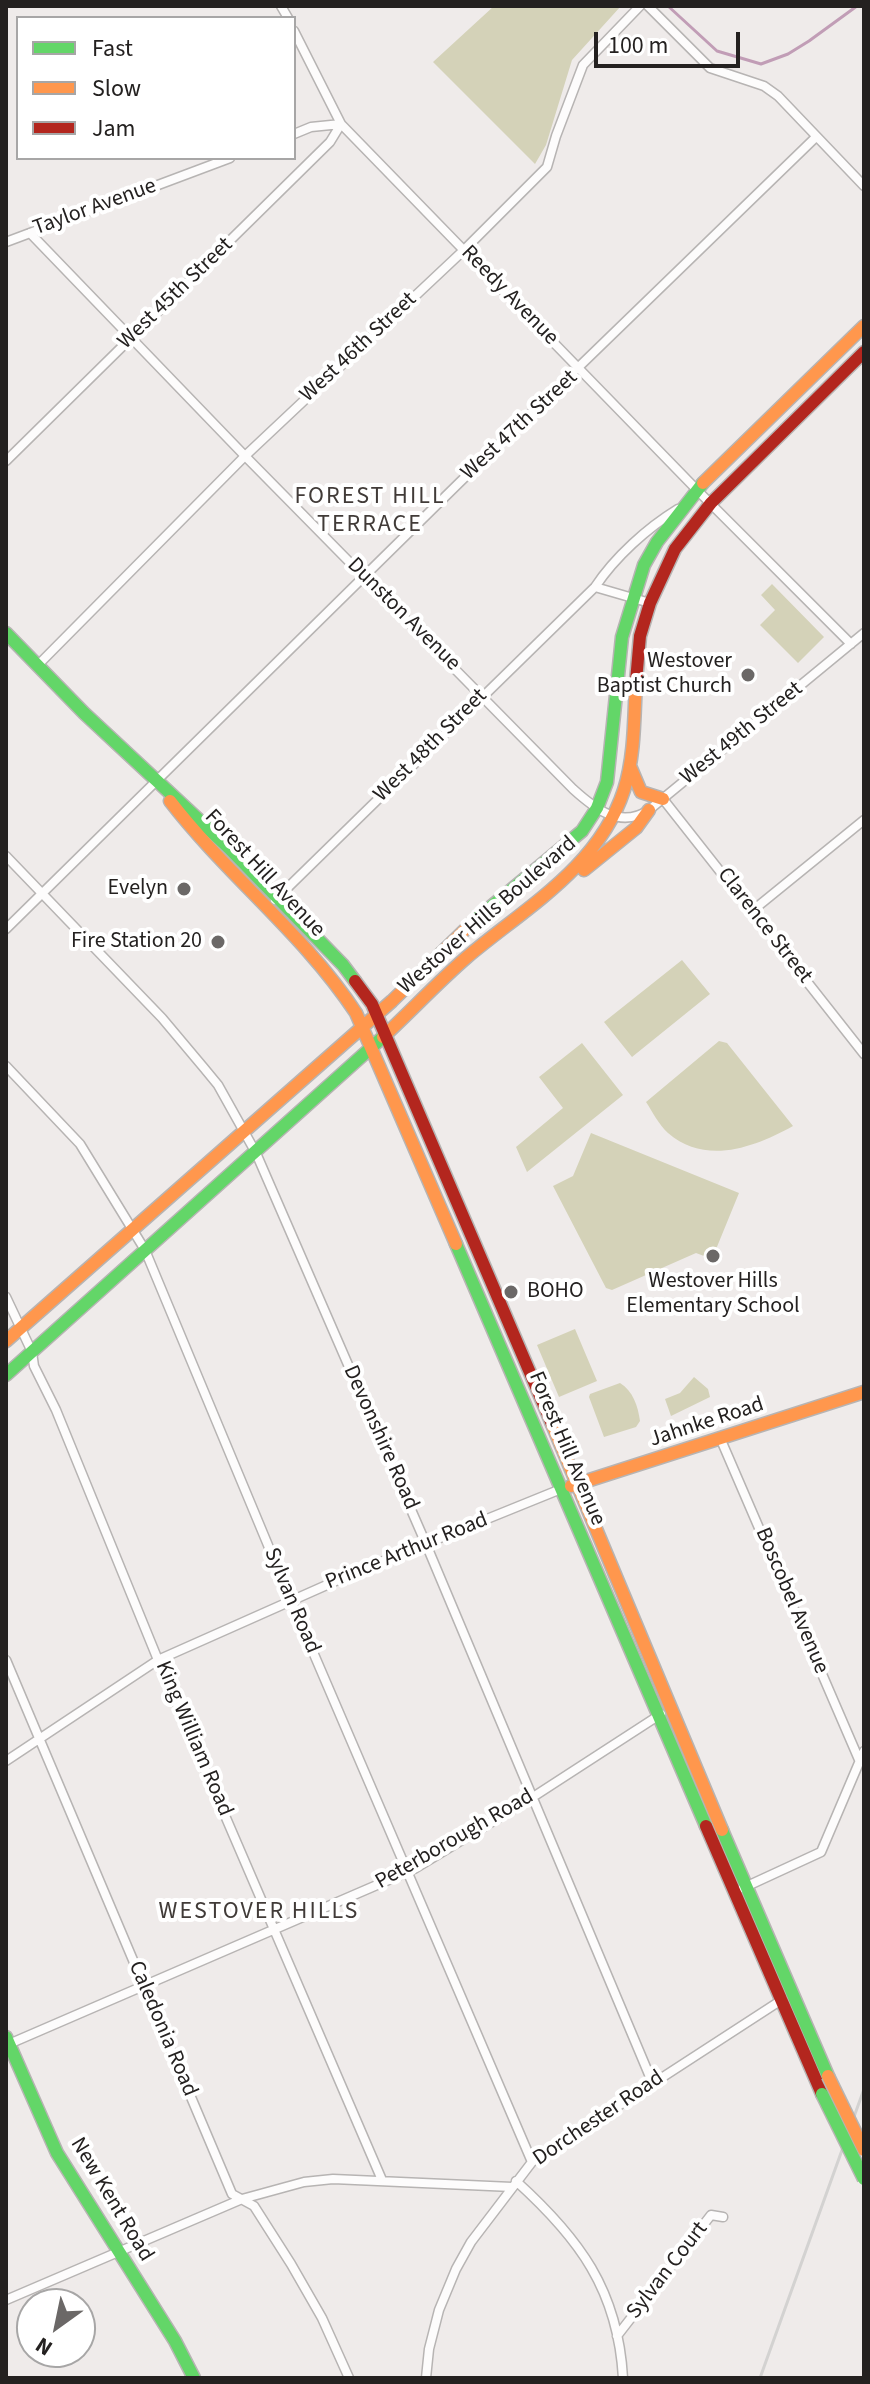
<!DOCTYPE html>
<html>
<head>
<meta charset="utf-8">
<style>
  body { margin:0 }
  #map { position:relative; width:870px; height:2384px; overflow:hidden; background:#efebea; font-family:"Source Sans 3",sans-serif }
  canvas { display:block }
  .frame { position:absolute; inset:0; border:8px solid #242120; pointer-events:none }
  .legend { position:absolute; left:16px; top:16px; width:280px; height:144px; box-sizing:border-box; background:#fff; border:2px solid #a7a6a6; margin:0; padding:10px 14px; list-style:none; font-size:24px; color:#242120 }
  .legend li { display:flex; align-items:center; gap:16px; height:40px }
  .legend b { width:40px; border:2px solid #a7a6a6 }
  .north { position:absolute; left:16px; top:2288px; width:80px; height:80px; box-sizing:border-box; background:#fff; border:2px solid #a7a6a6; border-radius:50%; rotate:213deg; font-size:22px; font-weight:700; line-height:32px; text-align:center; color:#242120 }
  .north::after { content:''; display:block; margin:auto; width:28px; height:36px; background:#6b6867; clip-path:polygon(50% 0,100% 100%,50% 72%,0 100%) }
  .scale { position:absolute; left:594px; top:32px; width:146px; height:36px; box-sizing:border-box; border:4px solid #242120; border-top:0; padding-left:10px; font-size:24px; line-height:28px; white-space:nowrap; color:#242120; -webkit-text-stroke:6px #fff; paint-order:stroke }
</style>
</head>
<body>
<div id="map">
<canvas width="870" height="2384"></canvas>
<div class="frame"></div>
<ul class="legend">
<li><b style="height:10px;background:#63d668"></b>Fast</li>
<li><b style="height:10px;background:#ff974d"></b>Slow</li>
<li><b style="height:10px;background:#b3261e"></b>Jam</li>
</ul>
<div class="north">N</div>
<div class="scale">100 m</div>
</div>
<script>
const ctx = document.querySelector('canvas').getContext('2d');
ctx.lineJoin = 'round';
function paint(path, color) {
  ctx.fillStyle = color;
  ctx.fill(path, 'evenodd');
}
function stroke(path, color, width, dash) {
  ctx.strokeStyle = color;
  ctx.lineWidth = width;
  ctx.lineCap = dash ? 'butt' : 'round';
  ctx.setLineDash(dash || []);
  ctx.stroke(path);
}
function label(font, color, halo, rows, align = 'center') {
  ctx.font = font + ' "Source Sans 3",sans-serif';
  ctx.lineWidth = 8;
  ctx.setLineDash([]);
  ctx.textBaseline = 'middle';
  ctx.strokeStyle = halo;
  ctx.fillStyle = color;
  for (const [text, x, y, turn = 0] of rows) {
    ctx.save();
    ctx.translate(x, y);
    ctx.rotate((+turn || 0) * Math.PI / 180);
    ctx.textAlign = isNaN(turn) ? turn : align;
    if (halo) ctx.strokeText(text, 0, 0);
    ctx.fillText(text, 0, 0);
    ctx.restore();
  }
}
const green = new Path2D(`
  M494 6H621L572 60 546 145 535 164 433 62Z
  M772 584 824 637 798 663 760 625 775 610 761 595Z
  M682 960 710 994 632 1057 604 1022Z
  M719 1041 727 1043 793 1126C755 1147 706 1166 668 1133 659 1125 652 1111 646 1102Z
  M582 1043 623 1095 527 1172 516 1147 563 1108 539 1077Z
  M591 1133 739 1193 712 1259 696 1253 612 1290 606 1288 553 1186 573 1176Z
  M575 1329 597 1381 559 1397 537 1345Z
  M694 1377 708 1389 710 1397 671 1416 665 1399 680 1393Z
  M620 1383C633 1391 638 1406 640 1421L636 1427 604 1437 589 1397 590 1394Z`);
const stream = new Path2D(`
  M668 6 717 51 761 64 788 54 809 41 857 6`);
const street = new Path2D(`
  M281 6 288 18
  M648 6 710 68 764 86 778 96 864 186
  M294 31 341 124 697 490 851 644
  M294 134 311 127 341 124
  M30 233 245 456 573 789C595 809 620 829 649 810L864 633
  M6 242 230 158
  M6 461 330 142 341 124
  M595 587 650 603
  M38 665 245 456 464 250 547 167 556 136 583 65 640 6
  M663 799 864 1054
  M6 856 162 1018 204 1068 218 1085 256 1153 426 1544 653 2084
  M275 900 595 587C615 557 647 528 678 509
  M752 911 864 820
  M6 929 460 482 816 137
  M6 1066 80 1144 145 1250 295 1610 532 2162
  M6 1297 32 1352 34 1366 56 1410 158 1660 382 2180
  M721 1440 860 1762
  M6 1660 232 2194 254 2206 291 2264 322 2318 349 2378
  M6 1761 158 1660 356 1572 561 1489
  M743 1888 821 1852 864 1751
  M9 2044 414 1869 533 1797 661 1714
  M516 2181C579 2238 618 2290 623 2378
  M6 2300 242 2199 304 2182 333 2179 512 2187
  M617 2336 711 2215 723 2217
  M426 2378 429 2349 439 2310 456 2269 471 2242 532 2162 783 1999`);
const fast = new Path2D(`
  M6 633 84 713 229 848 343 965 355 981
  M475 920 582 831 597 808 607 782 622 637 644 565 657 542 703 483
  M456 1244 706 1826
  M6 1375 383 1037
  M722 1830 828 2076
  M6 2037 57 2153 175 2341 194 2378`);
const slow = new Path2D(`
  M703 483 864 326
  M630 766 641 792 663 799
  M170 801C228 876 304 934 356 1013L456 1244
  M584 870 636 828 649 810
  M383 1037C411 1011 438 982 467 957 525 908 599 867 624 790 635 756 634 717 636 681
  M6 1341 392 1001 475 920
  M552 1424 722 1830
  M571 1486 864 1392`);
const jam = new Path2D(`
  M636 681 640 636 650 603 675 549 711 503 864 352
  M355 981 372 1004 552 1424
  M706 1826 822 2094`);
const rail = new Path2D(`
  M760 2378 864 2089`);
const fastBridge = new Path2D(`
  M822 2094 864 2179`);
const slowBridge = new Path2D(`
  M828 2076 864 2150`);
const markers = [
  [748,675,8,"#6b6867"],
  [184,889,8,"#6b6867"],
  [218,942,8,"#6b6867"],
  [713,1256,8,"#6b6867"],
  [511,1292,8,"#6b6867"]
];
const streetNames = [
  ["Taylor Avenue",95,208,-20],
  ["West 45th Street",176,294,-44],
  ["Reedy Avenue",509,296,46],
  ["West 46th Street",359,348,-43],
  ["West 47th Street",520,426,-43],
  ["Dunston Avenue",403,615,45],
  ["West 49th Street",742,734,-39],
  ["West 48th Street",431,746,-45],
  ["Forest Hill Avenue",264,874,47],
  ["Westover Hills Boulevard",488,916,-41],
  ["Clarence Street",764,926,52],
  ["Jahnke Road",707,1423,-18],
  ["Devonshire Road",380,1438,66],
  ["Forest Hill Avenue",566,1449,67],
  ["Prince Arthur Road",407,1552,-22],
  ["Sylvan Road",291,1601,67],
  ["Boscobel Avenue",791,1601,67],
  ["King William Road",193,1739,67],
  ["Peterborough Road",455,1840,-30],
  ["Caledonia Road",162,2029,67],
  ["Dorchester Road",599,2119,-34],
  ["New Kent Road",111,2200,59],
  ["Sylvan Court",668,2271,-52]
];
const poiNames = [
  ["Westover",732,662],
  ["Baptist Church",732,687],
  ["Evelyn",168,889],
  ["Fire Station 20",202,942],
  ["Westover Hills",713,1282,"center"],
  ["Elementary School",713,1307,"center"],
  ["BOHO",527,1292,"left"]
];
const neighbourhoodNames = [
  ["FOREST HILL",370,498],
  ["TERRACE",370,526],
  ["WESTOVER HILLS",259,1913]
];
paint(green, '#d4d2b8');
stroke(stream, '#c19db6', 3);
stroke(street, '#b7b4b3', 11);
stroke(fast, '#b7b4b3', 15);
stroke(slow, '#b7b4b3', 15);
stroke(jam, '#b7b4b3', 15);
stroke(street, '#fdfcfc', 8);
stroke(fast, '#63d668', 12);
stroke(slow, '#ff974d', 12);
stroke(jam, '#b3261e', 12);
stroke(rail, '#d3d2d1', 3);
stroke(fastBridge, '#b7b4b3', 15, []);
stroke(slowBridge, '#b7b4b3', 15, []);
stroke(fastBridge, '#63d668', 12);
stroke(slowBridge, '#ff974d', 12);
for (const [x, y, r, color] of markers) {
  const dot = new Path2D();
  dot.arc(x, y, r, 0, 2 * Math.PI);
  ctx.fillStyle = color;
  ctx.fill(dot);
  stroke(dot, '#fff', 3);
}
label('22px', '#242120', '#fff', streetNames);
label('22px', '#242120', '#fff', poiNames, 'right');
ctx.letterSpacing = '2px';
label('24px', '#413b38', '#fff', neighbourhoodNames);
ctx.letterSpacing = '0px';
</script>
</body>
</html>
